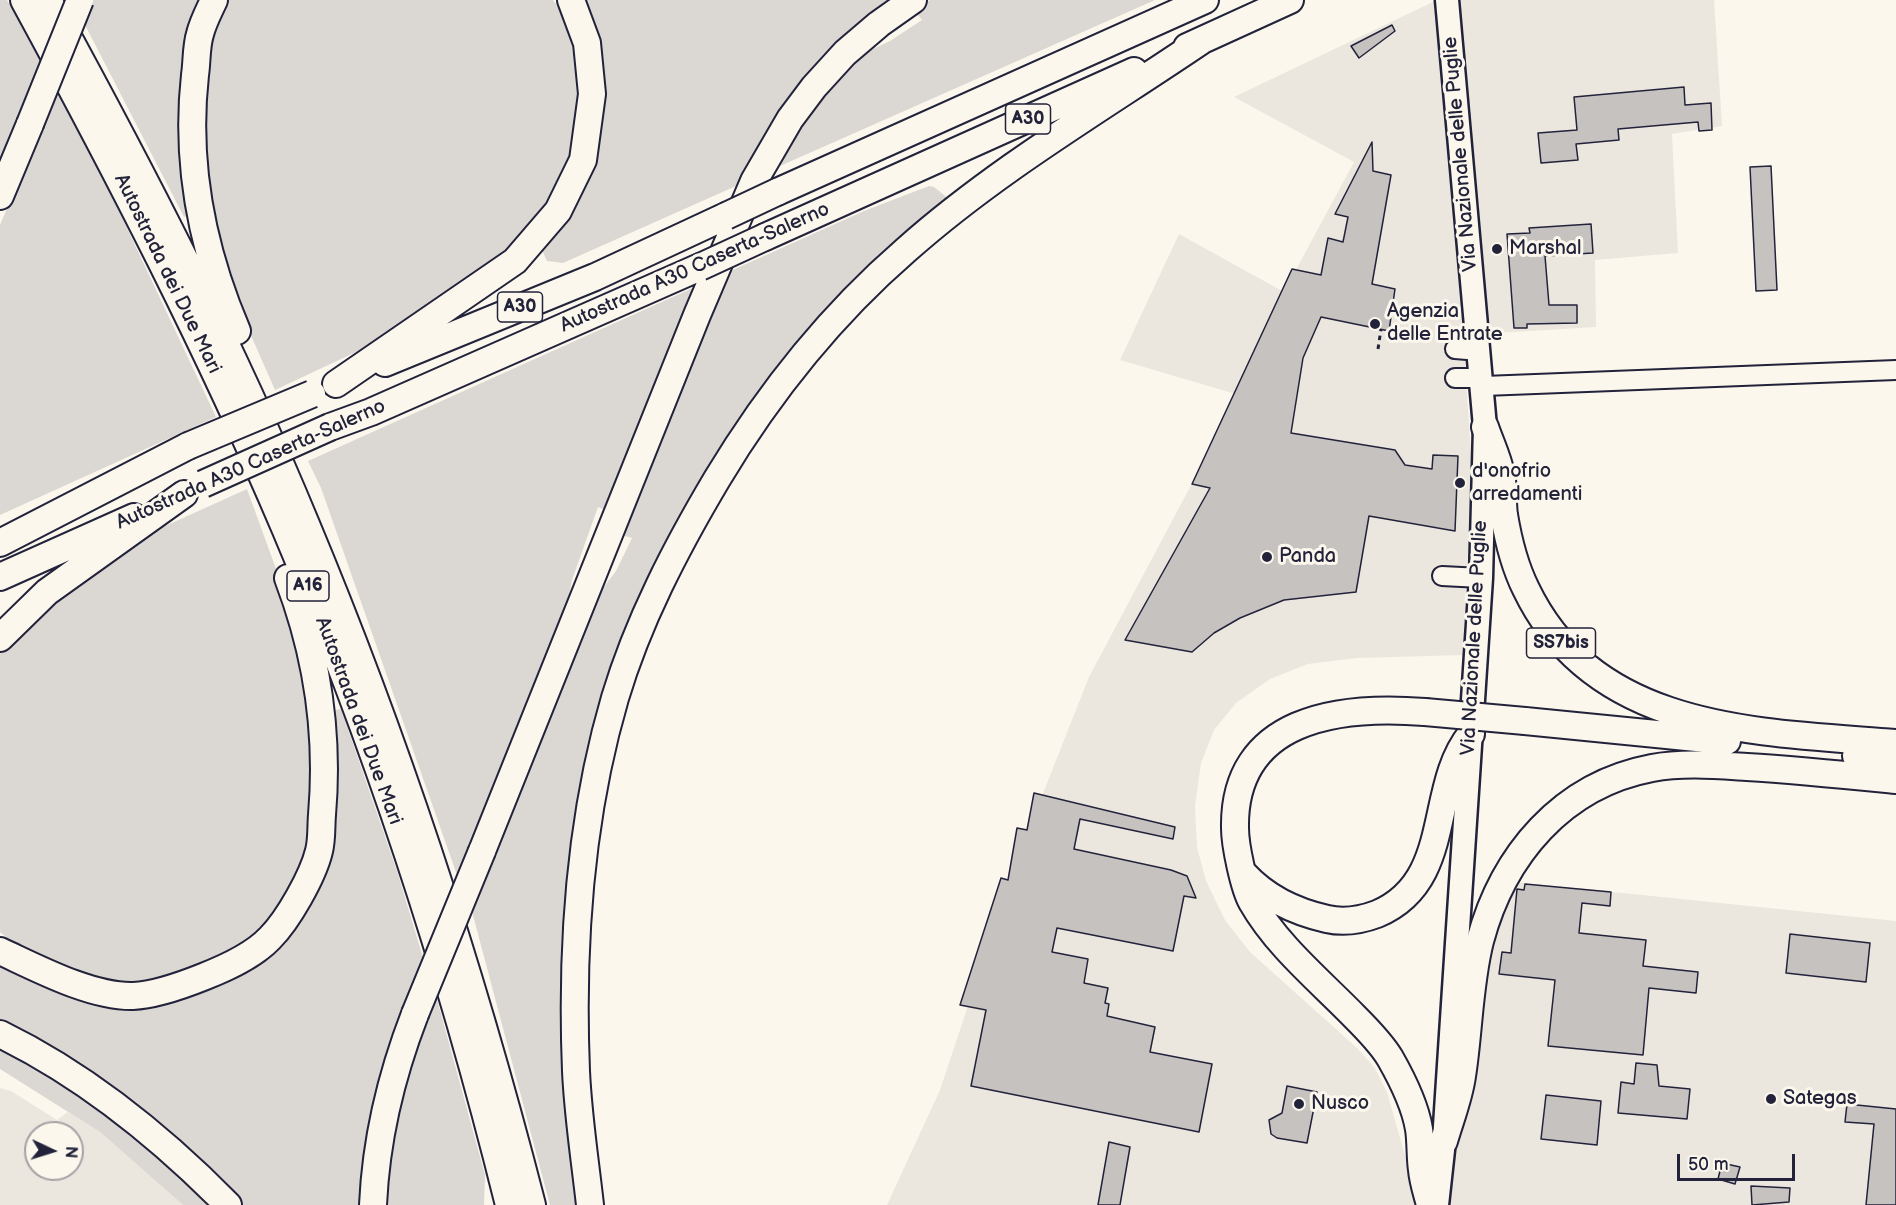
<!DOCTYPE html>
<html>
<head>
<meta charset="utf-8">
<style>
  body { margin:0 }
  #map { position:relative; width:1896px; height:1205px; overflow:hidden; background:#fbf7ec; font-family:"Balsamiq Sans",sans-serif }
  canvas { display:block }
  .north { position:absolute; left:24px; top:1121px; width:60px; height:60px; box-sizing:border-box; background:#fbf7ec; border:2px solid #a4a2a5; border-radius:50%; rotate:94deg; font-size:16px; font-weight:700; line-height:24px; text-align:center; color:#22223b }
  .north::after { content:''; display:block; margin:auto; width:21px; height:27px; background:#22223b; clip-path:polygon(50% 0,100% 100%,50% 72%,0 100%) }
  .scale { position:absolute; left:1677px; top:1154px; width:118px; height:27px; box-sizing:border-box; border:3px solid #22223b; border-top:0; padding-left:8px; font-size:18px; line-height:21px; white-space:nowrap; color:#22223b; -webkit-text-stroke:4px #fbf7ec; paint-order:stroke }
</style>
</head>
<body>
<div id="map">
<canvas width="1896" height="1205"></canvas>
<div class="north">N</div>
<div class="scale">50 m</div>
</div>
<script>
const ctx = document.querySelector('canvas').getContext('2d');
ctx.lineJoin = 'round';
function paint(path, color) {
  ctx.fillStyle = color;
  ctx.fill(path, 'evenodd');
}
function stroke(path, color, width, dash) {
  ctx.strokeStyle = color;
  ctx.lineWidth = width;
  ctx.lineCap = dash ? 'butt' : 'round';
  ctx.setLineDash(dash || []);
  ctx.stroke(path);
}
function label(font, color, halo, rows, align = 'center') {
  ctx.font = font + ' "Balsamiq Sans",sans-serif';
  ctx.lineWidth = 6;
  ctx.setLineDash([]);
  ctx.textBaseline = 'middle';
  ctx.strokeStyle = halo;
  ctx.fillStyle = color;
  for (const [text, x, y, turn = 0] of rows) {
    ctx.save();
    ctx.translate(x, y);
    ctx.rotate((+turn || 0) * Math.PI / 180);
    ctx.textAlign = isNaN(turn) ? turn : align;
    if (halo) ctx.strokeText(text, 0, 0);
    ctx.fillText(text, 0, 0);
    ctx.restore();
  }
}
const built = new Path2D(`
  M1437 0H1714L1722 126 1672 134 1678 253 1595 260 1596 327 1463 335 1472 468 1463 655 1357 658 1308 664 1270 679 1236 703 1214 730 1201 763 1195 806 1197 847 1206 881 1225 920 1250 952 1357 1048 1374 1067 1387 1092 1406 1159 1454 1146 1470 1079 1498 913 1515 882 1896 921V1205H887L940 1090 1017 859 1089 677 1239 395 1120 360 1179 234 1284 292 1354 162 1234 97Z
  M0 1088 11 1091 57 1120 68 1112 100 1132 183 1205H0ZM36 1133H72V1169H36Z`);
const green = new Path2D(`
  M0 0H7L45 68 0 184Z
  M93 0H203L193 213 184 217 84 23Z
  M219 0H553L575 30 588 95 562 187 531 235 424 320 275 390 227 281 200 161 203 47Z
  M586 0H900L745 182 563 263 547 261 540 246 604 99 600 38Z
  M930 0H1155L771 170 810 107 858 56 890 41 922 20 914 10Z
  M57 89 118 209 216 417 0 515V225Z
  M929 186 934 187 950 200 700 490 583 803 582 1205H550L470 904 591 604 616 571 632 538 618 534 726 273 864 211Z
  M695 287 610 512 598 507 572 580 564 620 458 878 321 488 308 461Z
  M247 489 312 668 322 794 297 886 260 934 196 973 136 984 78 976 16 945 0 932V647L5 641 132 541Z
  M341 709 397 871 424 961 365 1205H240L0 1023V955L140 998 295 918 333 710Z
  M435 992 485 1175 484 1205H382L391 1125Z
  M0 1041 80 1090 219 1205H183L100 1132 0 1069Z`);
const building = new Path2D(`
  M1392 25 1395 31 1359 58 1351 46Z
  M1684 87 1685 105 1711 103 1712 130 1699 131 1698 122 1618 129 1619 140 1576 144 1578 160 1541 163 1538 133 1577 130 1574 97Z
  M1372 142 1373 171 1391 175 1372 284 1395 289 1389 331 1321 317 1303 358 1291 433 1395 450 1405 465 1432 469 1433 455 1458 456 1455 531 1369 516 1356 592 1284 600 1240 618 1214 633 1192 652 1125 640 1210 488 1192 484 1292 269 1321 275 1328 238 1343 242 1348 217 1335 214Z
  M1771 166 1777 290 1756 291 1750 167Z
  M1591 224 1593 253 1545 256 1549 305H1577V323L1527 324V328H1514L1507 234 1530 233 1529 228Z
  M1034 793 1175 827 1173 839 1080 819 1074 849 1171 870 1187 876 1196 898 1184 896 1173 951 1057 928 1052 952 1088 959 1084 983 1108 988 1105 1003 1109 1004 1107 1016 1155 1027 1150 1052 1212 1064 1199 1132 971 1086 986 1010 960 1005 1001 878 1008 880 1017 828 1027 830Z
  M1525 884 1611 892 1610 906 1582 903 1579 933 1646 940 1643 966 1698 972 1696 993 1649 988 1643 1055 1548 1046 1555 980 1499 974 1502 952 1511 953 1517 889 1524 890Z
  M1790 934 1870 943 1866 982 1786 973Z
  M1636 1063 1657 1065 1659 1086 1690 1089 1687 1119 1618 1113 1621 1082 1634 1084Z
  M1287 1086 1317 1092 1307 1143 1277 1138 1271 1134 1269 1120 1282 1113Z
  M1546 1095 1601 1101 1597 1145 1541 1139Z
  M1847 1104 1896 1109V1205H1866L1874 1124 1845 1122Z
  M1109 1142 1130 1147 1120 1205H1098Z
  M1722 1163 1740 1167 1735 1184 1718 1179Z
  M1751 1186 1790 1188 1789 1202 1752 1205Z`);
const path = new Path2D(`
  M1378 349 1381 329`);
const minor = new Path2D(`
  M1455 349 1480 351
  M1455 378H1482
  M1484 386 1896 370
  M1442 576 1481 578`);
const major = new Path2D(`
  M1437 1205 1444 1141 1481 578 1485 427 1447 0`);
const highway = new Path2D(`
  M24 0C118 173 208 347 285 528 378 747 452 975 509 1205
  M48 0C141 170 231 343 305 522 398 744 472 972 532 1205
  M214 0C209 11 203 22 200 34 196 47 197 62 195 75 185 164 202 249 237 331
  M1187 47 1290 0
  M777 192 1205 0
  M0 196 30 124
  M765 237 1134 71
  M385 363 595 277 726 216
  M336 384 515 261 558 211 583 160 592 94 587 43 571 0
  M330 427 371 412 700 267
  M1485 427C1490 442 1498 458 1501 474 1504 487 1502 501 1504 515 1508 539 1515 567 1526 589 1595 733 1759 732 1896 743
  M0 543 188 446
  M0 577 134 517
  M0 638 47 592 184 494
  M1425 712C1339 705 1233 718 1235 828 1235 845 1244 888 1252 902 1277 946 1320 981 1355 1017 1367 1029 1381 1043 1390 1058 1402 1079 1415 1105 1419 1129 1421 1142 1420 1156 1422 1170 1423 1182 1427 1193 1430 1205
  M1525 721 1727 741
  M1856 756 1896 761
  M482 851 697 315 754 181 790 119 814 87 845 53 879 24 913 0
  M1244 874C1266 898 1296 912 1327 919 1344 923 1361 920 1377 914 1455 881 1427 788 1471 734
  M0 951C37 968 91 997 133 996 155 995 183 985 203 977 226 968 253 956 270 938 288 920 313 876 319 851 322 840 321 826 322 815 329 734 317 654 288 578
  M0 1034C86 1076 161 1137 228 1205
  M1444 1141C1450 1120 1459 1098 1462 1076 1469 1032 1469 984 1480 941 1503 855 1562 785 1652 768 1683 762 1716 765 1747 767 1797 770 1846 775 1896 780
  M373 1205C376 1138 391 1076 415 1014
  M590 1205C585 1160 578 1116 576 1071 571 947 580 817 615 698 638 621 676 548 717 479 768 394 831 315 906 250 996 170 1102 108 1201 41`);
const highwayBridge = new Path2D(`
  M30 124 80 0
  M726 216 777 192
  M700 267 765 237
  M188 446 312 394
  M203 484 330 427
  M1425 712 1525 721
  M415 1014 482 851`);
const markers = [
  [1497,249,6,"#22223b"],
  [1375,324,6,"#22223b"],
  [1460,483,6,"#22223b"],
  [1267,557,6,"#22223b"],
  [1771,1099,6,"#22223b"],
  [1299,1104,6,"#22223b"]
];
const shields = [
  [1028,119,45],
  [520,307,45],
  [308,586,42],
  [1561,643,69]
];
const shieldNames = [
  ["A30",1028,119],
  ["A30",520,307],
  ["A16",308,586],
  ["SS7bis",1561,643]
];
const streetNames = [
  ["Via Nazionale delle Puglie",1461,154,-95],
  ["Autostrada A30 Caserta-Salerno",695,268,-24],
  ["Autostrada dei Due Mari",167,274,64],
  ["Autostrada A30 Caserta-Salerno",251,465,-24],
  ["Via Nazionale delle Puglie",1475,638,-87],
  ["Autostrada dei Due Mari",358,721,70]
];
const poiNames = [
  ["Marshal",1509,249],
  ["Agenzia",1387,312],
  ["delle Entrate",1387,335],
  ["d'onofrio",1472,472],
  ["arredamenti",1472,495],
  ["Panda",1279,557],
  ["Sategas",1783,1099],
  ["Nusco",1311,1104]
];
paint(built, '#ebe7df');
paint(green, '#dbd8d3');
paint(building, '#c6c2c0');
stroke(building, '#22223b', 1.5);
stroke(minor, '#22223b', 22);
stroke(major, '#22223b', 27);
stroke(highway, '#22223b', 30);
stroke(path, '#22223b', 3, [4.5, 4.5]);
stroke(minor, '#fbf7ec', 18);
stroke(major, '#fbf7ec', 22);
stroke(highway, '#fbf7ec', 26);
stroke(highwayBridge, '#22223b', 30, []);
stroke(highwayBridge, '#fbf7ec', 26);
for (const [x, y, r, color] of markers) {
  const dot = new Path2D();
  dot.arc(x, y, r, 0, 2 * Math.PI);
  ctx.fillStyle = color;
  ctx.fill(dot);
  stroke(dot, '#fbf7ec', 2);
}
for (const [x, y, w] of shields) {
  const box = new Path2D();
  box.roundRect(x - w / 2, y - 15, w, 30, 4.5);
  ctx.fillStyle = '#fbf7ec';
  ctx.fill(box);
  stroke(box, '#22223b', 1.5);
}
label('bold 18px', '#22223b', null, shieldNames);
label('20px', '#22223b', '#fbf7ec', streetNames);
label('20px', '#22223b', '#fbf7ec', poiNames, 'left');
</script>
</body>
</html>
